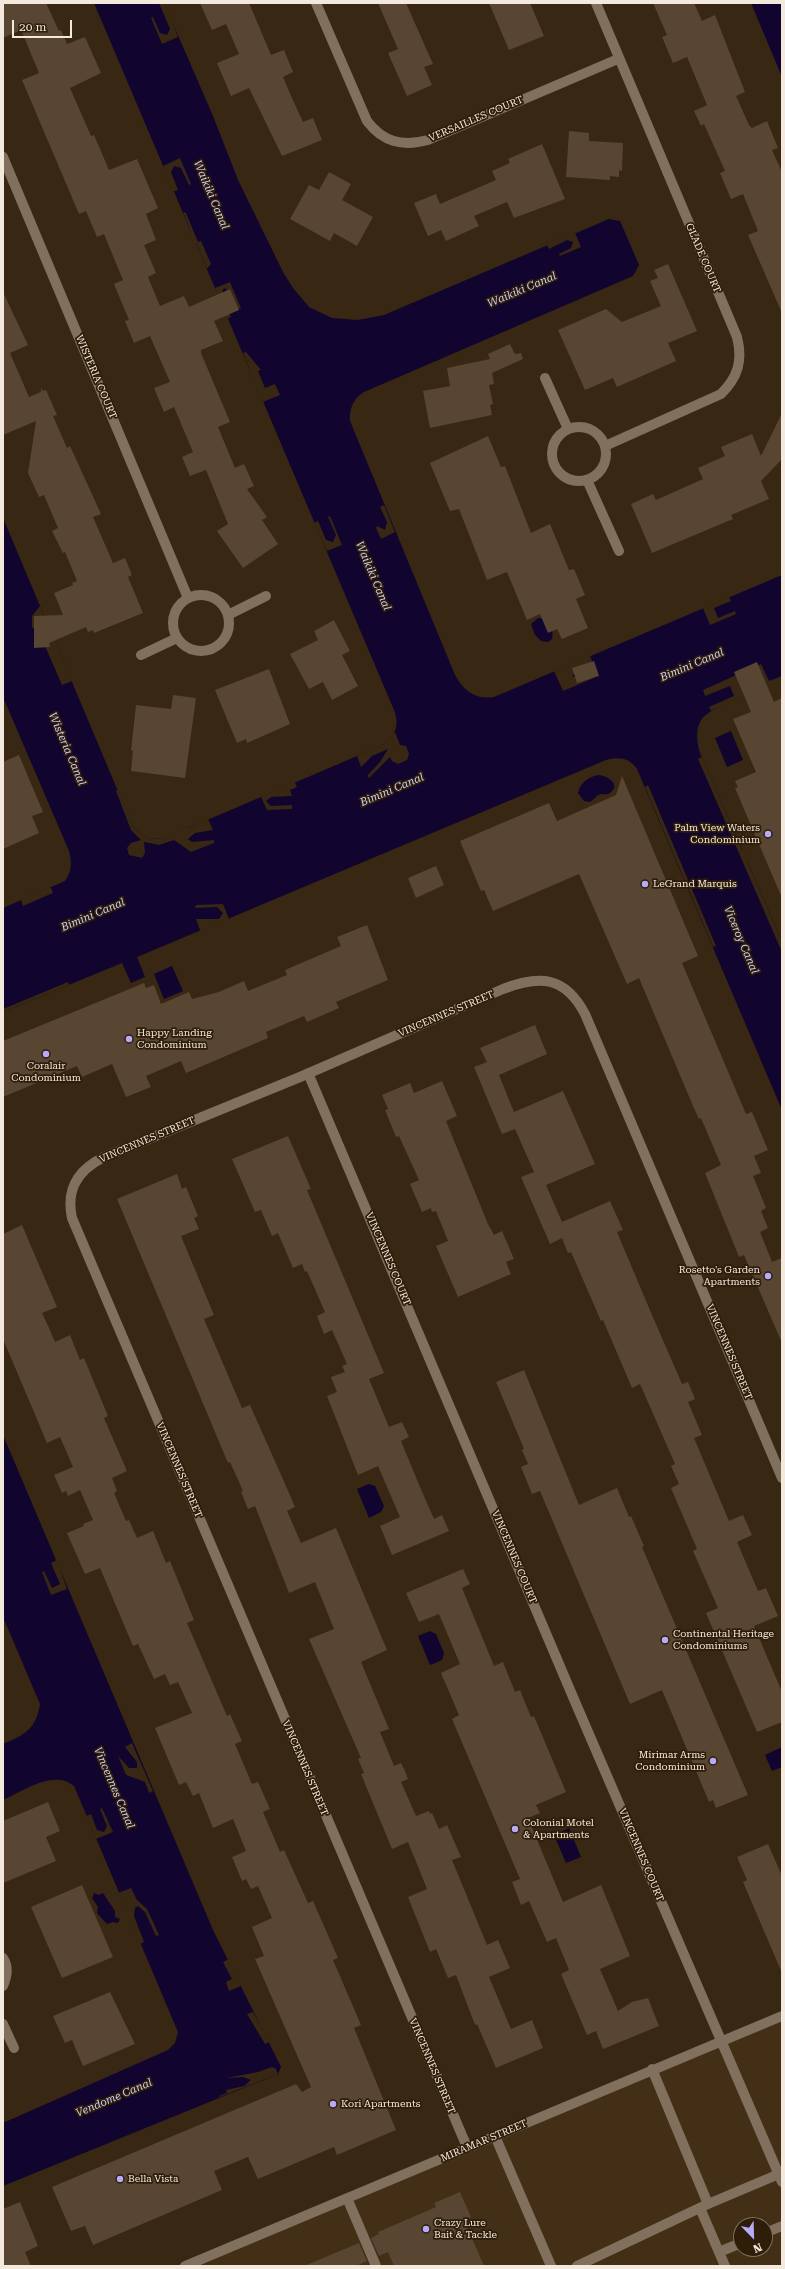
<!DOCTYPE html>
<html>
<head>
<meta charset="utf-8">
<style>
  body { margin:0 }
  #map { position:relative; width:785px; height:2269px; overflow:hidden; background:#372713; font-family:"Roboto Serif",serif }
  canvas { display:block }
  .frame { position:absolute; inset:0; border:4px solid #f4e9dd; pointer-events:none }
  .north { position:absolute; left:733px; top:2217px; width:40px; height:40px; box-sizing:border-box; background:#2d1d09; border:1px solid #7d6f5e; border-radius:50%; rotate:157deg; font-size:11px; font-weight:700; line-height:16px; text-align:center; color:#f4e9dd }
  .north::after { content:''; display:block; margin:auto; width:14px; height:18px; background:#b7abf8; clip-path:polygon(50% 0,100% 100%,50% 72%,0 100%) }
  .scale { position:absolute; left:12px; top:20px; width:60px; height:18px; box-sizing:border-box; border:2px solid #f4e9dd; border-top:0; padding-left:5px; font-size:12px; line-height:14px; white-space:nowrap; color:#f4e9dd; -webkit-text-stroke:3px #2d1d09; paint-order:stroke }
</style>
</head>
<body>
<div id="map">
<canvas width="785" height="2269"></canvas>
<div class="frame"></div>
<div class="north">N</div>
<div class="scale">20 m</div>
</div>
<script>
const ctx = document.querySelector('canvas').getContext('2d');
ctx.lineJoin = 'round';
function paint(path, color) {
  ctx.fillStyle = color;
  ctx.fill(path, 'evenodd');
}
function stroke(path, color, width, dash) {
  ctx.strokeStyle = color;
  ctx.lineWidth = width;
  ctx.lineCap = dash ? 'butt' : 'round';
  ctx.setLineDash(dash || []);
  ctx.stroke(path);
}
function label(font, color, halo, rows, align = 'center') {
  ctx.font = font + ' "Roboto Serif",serif';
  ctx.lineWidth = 3.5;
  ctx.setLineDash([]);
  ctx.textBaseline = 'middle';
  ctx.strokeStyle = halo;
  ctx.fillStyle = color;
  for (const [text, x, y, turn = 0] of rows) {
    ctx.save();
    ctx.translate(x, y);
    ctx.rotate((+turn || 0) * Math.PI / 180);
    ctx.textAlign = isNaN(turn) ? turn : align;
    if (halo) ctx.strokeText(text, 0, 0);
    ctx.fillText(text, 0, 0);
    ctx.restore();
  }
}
const built = new Path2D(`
  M782 2014V2266H188ZM741 2225H765V2249H741Z`);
const water = new Path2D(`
  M94 3H164L213 116 238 180 283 272 293 288 309 307 332 318 358 320 384 315 609 219 620 221 639 265 633 276 364 392C353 398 349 410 350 421L455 675C464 691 475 700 494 697L782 575V681C765 688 710 706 701 720 695 730 697 743 700 753L782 941V1110L637 769C629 757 618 757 606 760L137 957 145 977 131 983 122 963 3 1012V908L65 881C72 872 72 862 69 851L3 697V518L133 827 148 839 165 838 376 748C393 741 401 728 394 710Z
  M751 3H782V77Z
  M538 618C547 618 555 630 552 639L548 642 541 641 535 635 531 624Z
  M731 731 743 760 727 767 715 738Z
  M598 775C606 775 622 784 610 793 607 795 604 794 601 794 596 795 594 800 590 802L584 801 578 793C580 783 588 777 598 775Z
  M172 966 183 991 164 999 154 974Z
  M3 1435 213 1930 281 2067 278 2074 3 2186V2123L168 2050 175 2043 178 2032 74 1786C54 1769 23 1791 3 1800V1744C25 1735 36 1729 40 1704L3 1617Z
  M369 1484 375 1486 384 1506 381 1512 369 1518 357 1489Z
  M430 1631 436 1634 444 1653 442 1660 430 1665 418 1636Z
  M782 1747V1767L772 1771 765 1755Z
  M569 1828 581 1857 566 1863 554 1835Z
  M94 1893 99 1895 103 1893 115 1911V1917L120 1919 118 1923 113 1922 107 1924 97 1913 98 1907 92 1898Z`);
const pier = new Path2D(`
  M159 3 166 4 178 37 162 44 151 18 153 17 160 33 167 35 170 29Z
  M180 158 191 184 189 185 181 168 174 166 171 172 178 190 172 192 163 166Z
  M183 212 186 213 198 242 201 241 211 264 207 269 196 243 194 244 188 230 190 229Z
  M575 233 581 247 560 256 559 254 571 248 573 242 567 240 549 249 546 243Z
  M230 282 241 308 238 309 230 291 224 288 221 295 231 317 226 319 215 288Z
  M246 352 261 370 258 371 265 388 275 384 280 395 263 402 249 374 251 373 243 353Z
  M384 505 395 532 381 539 376 528 377 526 385 530 387 522 380 507Z
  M330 516 342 545 327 551 314 523 318 521 326 540 333 542 336 535 328 517Z
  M729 597 731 601 714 608 718 618 735 611 736 614 710 625 703 608Z
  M40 606 72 681 62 685 45 646 36 630 32 627V616Z
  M590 656 593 664 578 669 572 676 582 679 594 678 563 691 554 671Z
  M761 664 769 681 782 676V681L752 694 753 695 736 702 735 700 711 711 709 707 734 696 730 686 705 696 703 690Z
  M395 732 400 745 406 746 409 754 407 760 398 764 392 761 390 757 369 778 367 776 380 762 388 749 372 756 361 767 357 756 384 744Z
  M702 757 742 850 744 849 749 860 747 861 782 941V952L698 759Z
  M294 781 297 787 290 790 292 796 271 797 266 801 271 806 292 805V809L267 810 261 797Z
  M648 785 716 946 713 947 645 787Z
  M118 790 133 827 148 839 165 838 188 826 189 828 208 819 213 830 195 833 188 839 192 842 214 840V843L191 852 174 840 159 845 144 842 145 853 142 858 129 855 127 848 131 843 141 840 131 830 116 791Z
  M48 887 51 888 53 893 23 906 21 900Z
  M223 904 229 919 201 933 196 919H219L223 913 217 907 195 908 196 905Z
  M68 982 69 985 3 1012V1009Z
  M57 1560 67 1589 51 1595 42 1572 44 1571 52 1588 60 1584 51 1563Z
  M132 1743 153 1791 149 1793 145 1782 126 1775 118 1756 129 1768H137V1762L125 1747Z
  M102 1808 113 1832 96 1839 86 1816 91 1814 97 1830 104 1832 107 1826 100 1809Z
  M131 1888 137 1900 147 1909 159 1935 156 1936 145 1912 138 1906 135 1908 134 1916 144 1942 140 1944 118 1893Z
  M229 1959 241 1986 229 1991 226 1982 232 1979 223 1962Z
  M253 2012 263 2030 265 2029 271 2041 265 2044 247 2014Z
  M272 2067 276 2069 278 2074 220 2097 219 2096 227 2093 226 2090 244 2086 251 2080 243 2077 226 2078 258 2072Z`);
const building = new Path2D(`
  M3 3H46L59 31 61 30 67 44 85 37 101 73 70 88 91 136 94 135 109 170 137 159 158 208 146 214 156 240 144 245 156 273 148 277 160 306 184 296 189 307 230 289 239 310 214 321 223 341 201 350V353L230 422 218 427 235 468 244 464 254 486 247 489 267 517 262 520 278 544 243 568 217 531 228 524 206 470 190 476 182 457 193 452 174 407 164 412 154 388 170 382 150 336 134 343 125 321 129 320 114 284 123 280 104 234 97 237 86 211 79 214 22 80 39 73 21 30 3 38Z
  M200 3H249L271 55 284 50 293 72 283 77 292 98 303 122 313 118 322 140 282 156 249 88 231 96 217 63 239 54 226 24 212 30Z
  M378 3H406L433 64 424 67 432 85 407 96 388 53 398 49Z
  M489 3H530L544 36 509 50Z
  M653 3H694L702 21 715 15 745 92 736 96 749 125 752 128 767 121 778 148 772 150 782 172V313L748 235 758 231 743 194 731 199 720 173 725 171 704 124 701 126 694 111 707 105 687 57 673 63 662 37 667 35Z
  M569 131 589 133V141L623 143 622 171 619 170V177L610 176V180L566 177Z
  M542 144 565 199 514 218 507 202 474 216 479 226 446 241 441 230 428 236 414 203 436 194 440 204 496 180 492 171 510 163 508 159Z
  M329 172 351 184 342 200 373 217 357 246 334 233 330 241 290 219 309 185 319 190Z
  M668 264 697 331 668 343 676 361 617 387 613 378 585 390 558 330 606 309 622 322 661 306 650 281 658 278 654 270Z
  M3 292 28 345 10 353 29 397 41 392V388L43 391 46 390 57 415 53 416 67 448 70 446 101 514 93 517 113 563 125 558 132 575 128 577 143 613 94 633 93 630 88 632 86 627 49 643 50 647 34 648V616L63 615 54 593 73 585 72 583 77 581 65 552 63 553 52 531 58 528 44 495 39 497 28 473 36 421 3 435Z
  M510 344 515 354 521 353 523 359 492 373 494 384 489 385 493 404 490 405 492 415 430 428 423 391 450 386 447 368 490 359 488 354Z
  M782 413V459L761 481 769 499 731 515 733 519 652 553 631 504 653 494 656 500 703 479 698 468 725 456 721 447 752 434 761 456Z
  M488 436 501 467 505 466 531 533 550 524 569 570 574 569 585 595 576 599 588 628 562 639 557 629 548 633 540 614 527 620 507 572 487 580 459 509 450 511 430 463Z
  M334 620 350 651 342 655 358 686 332 700 323 682 309 689 290 654 318 640 314 631Z
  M594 661 599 676 577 683 572 668Z
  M757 662 774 702 782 698V898L735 788 738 787 735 781 756 772 733 719 751 712 734 672Z
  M269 669 290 724 247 743 246 739 237 743 215 690Z
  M173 695 196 698 185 778 131 771 133 750 131 751 136 705 171 709Z
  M19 755 43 812 32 816 39 833 3 849V762Z
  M622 776 698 956 682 963 746 1114 752 1112 768 1150 754 1156 761 1173 753 1176 766 1208 761 1211 768 1228 760 1232 772 1262 782 1258V1343L744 1255 739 1257 705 1173 721 1165 701 1118 699 1119 693 1106 639 978 627 984 579 874 493 911 484 890 481 891 460 841 549 803 557 821 616 795Z
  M436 866 444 885 416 898 408 878Z
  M367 925 388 980 336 1002 339 1008 307 1022 304 1016 266 1032 268 1038 186 1073 181 1061 146 1076 151 1087 126 1097 112 1064 82 1077 77 1066 3 1097V1041L144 983 146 988 154 985 161 1004 189 992 192 999 219 992 244 981 248 991 287 975 285 970 341 946 337 937Z
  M535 1025 547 1054 499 1075 514 1112 563 1091 595 1164 546 1185 562 1222 610 1201 623 1230 617 1232 652 1315 682 1384 688 1382 695 1399 688 1402 702 1435 694 1438 729 1521 743 1515 752 1535 737 1542 758 1591 766 1588 778 1616 754 1626 782 1692V1722L757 1732 706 1613 718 1608 693 1551 697 1549 671 1488 679 1484 671 1466 675 1464 658 1425 640 1384 632 1388 603 1320 601 1321 571 1252 568 1253 562 1238 550 1244 521 1177 534 1172 515 1129 502 1134 474 1067 487 1062 480 1048Z
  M442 1081 457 1116 446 1121 488 1224 494 1235 502 1231 514 1259 506 1262 511 1274 458 1297 436 1246 448 1241 436 1211 432 1212 431 1208 422 1212 410 1184 419 1180 399 1136 396 1137 385 1110 388 1109 382 1095 410 1083 414 1093Z
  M288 1136 311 1189 307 1190 384 1373 369 1379 389 1427 402 1422 409 1437 401 1441 420 1487 434 1519 442 1515 449 1531 392 1555 380 1526 400 1517 378 1466 358 1475 327 1396 337 1392 331 1377 345 1372 342 1366 347 1364 332 1330 324 1334 317 1316 325 1312 307 1271 305 1272 302 1264 293 1268 278 1233 272 1236 261 1210 255 1212 232 1159Z
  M177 1174 182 1189 186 1187 198 1216 194 1218 199 1229 181 1236 214 1315 204 1319 242 1408 250 1405 286 1486 295 1507 287 1511 301 1543 336 1528 387 1650 361 1662 389 1729 380 1732 394 1766 401 1763 405 1771 408 1779 401 1782 416 1816 429 1811 430 1814 432 1813 439 1829 447 1825 461 1857 452 1860 487 1945 498 1940 510 1968 489 1977 511 2029 532 2020 543 2048 496 2068 477 2024 475 2025 456 1975 448 1978 436 1949 430 1952 408 1897 427 1889 408 1842 392 1849 361 1774 364 1773 358 1759 361 1758 309 1639 334 1629 315 1582 289 1593 255 1506 248 1509 241 1492 243 1491 230 1462 228 1463 117 1199Z
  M22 1225 57 1307 42 1313 49 1328 55 1342 70 1335 80 1360 84 1358 108 1416 104 1418 127 1471 112 1478 117 1491 114 1493 126 1521 129 1520 137 1538 153 1531 166 1563 170 1561 194 1620 187 1623 227 1716 230 1714 242 1741 235 1744 252 1784 258 1782 270 1809 263 1812 280 1852 284 1850 308 1903 313 1901 338 1958 333 1960 361 2025 354 2028 396 2130 337 2155 334 2147 258 2179 248 2157 214 2171 222 2190 93 2245 85 2226 71 2231 52 2187 296 2084 302 2092 311 2087 255 1959 264 1956 252 1927 272 1918 258 1886 251 1889 246 1879 242 1881 232 1857 246 1851 233 1819 213 1828 199 1793 193 1796 186 1782 179 1785 155 1728 192 1713 178 1682 170 1685 165 1674 154 1679 138 1644 133 1646 100 1568 85 1574 67 1533 84 1526 83 1524 93 1520 80 1490 68 1496 66 1491 62 1493 54 1475 73 1467 60 1437 47 1443 3 1339V1234Z
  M524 1370 579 1505 617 1488 629 1517 631 1516 644 1546 642 1547 748 1795 716 1808 713 1800 709 1802 662 1690 630 1704 540 1491 532 1494 521 1467 528 1464 522 1450 524 1449 496 1382Z
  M463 1569 470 1584 462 1588 494 1666 503 1662 515 1692 520 1690 531 1717 534 1716 566 1792 536 1805 540 1813 528 1818 563 1902 601 1885 630 1956 600 1969 618 2011 632 2002 648 1998 659 2026 603 2049 596 2031 587 2035 561 1974 569 1970 556 1938 547 1942 529 1901 521 1905 512 1882 520 1879 452 1719 459 1715 441 1673 460 1664 439 1614 419 1622 406 1593Z
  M48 1802 60 1831 46 1837 56 1861 3 1883V1821Z
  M768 1844 782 1876V1973L743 1882 747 1880 737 1857Z
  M82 1885 113 1957 62 1978 31 1907Z
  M110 1992 135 2044 83 2066 72 2040 65 2043 53 2016Z
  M460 2192 471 2217 464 2220 484 2266H394L388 2252 379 2256 371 2238 379 2234 378 2232 436 2207 434 2203Z
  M20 2202 38 2246 25 2252 31 2266H3V2209Z
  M359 2243 367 2261 356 2266H304Z`);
const minor = new Path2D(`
  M316 3 367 121C383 142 402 147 428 140L618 59
  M596 3 737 337C743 361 738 377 721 394L605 446
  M3 157 188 598
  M545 378 568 429
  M552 454a27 27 0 1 1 54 0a27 27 0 1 1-54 0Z
  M587 480 619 551
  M173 623a28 28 0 1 1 56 0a28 28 0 1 1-56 0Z
  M228 615 266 596
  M141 655 177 638
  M308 1073 576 1704 782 2182
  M3 1958C9 1967 7 1977 3 1986
  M3 2024 14 2048
  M652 2069 708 2204
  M495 2136 551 2266
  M467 2147 72 1218C66 1190 77 1171 102 1158L300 1077 503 989C540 975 565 976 585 1014L782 1478
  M347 2198 376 2266
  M700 2208 725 2266
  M765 2233 782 2226
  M719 2252 741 2243
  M185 2266 782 2016
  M577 2266 708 2204 779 2174`);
const markers = [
  [768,834,4,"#b7abf8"],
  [645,884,4,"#b7abf8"],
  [129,1039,4,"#b7abf8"],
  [46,1054,4,"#b7abf8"],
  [768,1276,4,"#b7abf8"],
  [665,1640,4,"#b7abf8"],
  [713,1761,4,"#b7abf8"],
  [515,1829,4,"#b7abf8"],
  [333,2104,4,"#b7abf8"],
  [120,2179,4,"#b7abf8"],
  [426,2229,4,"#b7abf8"]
];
const streetNames = [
  ["VERSAILLES COURT",476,119,-23],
  ["GLADE COURT",703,258,67],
  ["WISTERIA COURT",96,377,67],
  ["VINCENNES STREET",446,1014,-23],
  ["VINCENNES STREET",147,1140,-23],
  ["VINCENNES COURT",388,1259,67],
  ["VINCENNES STREET",729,1352,67],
  ["VINCENNES STREET",179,1470,67],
  ["VINCENNES COURT",514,1557,67],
  ["VINCENNES STREET",305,1768,67],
  ["VINCENNES COURT",641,1855,67],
  ["VINCENNES STREET",432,2066,67],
  ["MIRAMAR STREET",484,2141,-23]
];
const poiNames = [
  ["Palm View Waters",760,828,"right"],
  ["Condominium",760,840,"right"],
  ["LeGrand Marquis",653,884],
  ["Happy Landing",137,1033],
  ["Condominium",137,1045],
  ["Coralair",46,1066,"center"],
  ["Condominium",46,1078,"center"],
  ["Rosetto's Garden",760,1270,"right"],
  ["Apartments",760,1282,"right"],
  ["Continental Heritage",673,1634],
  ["Condominiums",673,1646],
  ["Mirimar Arms",705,1755,"right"],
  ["Condominium",705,1767,"right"],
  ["Colonial Motel",523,1823],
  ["& Apartments",523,1835],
  ["Kori Apartments",341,2104],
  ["Bella Vista",128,2179],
  ["Crazy Lure",434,2223],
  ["Bait & Tackle",434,2235]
];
const waterNames = [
  ["Waikiki Canal",211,195,67],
  ["Waikiki Canal",522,290,-23],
  ["Waikiki Canal",373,576,67],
  ["Bimini Canal",692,665,-23],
  ["Wisteria Canal",67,749,67],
  ["Bimini Canal",392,790,-23],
  ["Bimini Canal",93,915,-23],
  ["Viceroy Canal",741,940,67],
  ["Vincennes Canal",114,1788,67],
  ["Vendome Canal",114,2098,-23]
];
paint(built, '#432f15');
paint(water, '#11042e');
paint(pier, '#372713');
paint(building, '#584632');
stroke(minor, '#81705d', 10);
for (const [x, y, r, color] of markers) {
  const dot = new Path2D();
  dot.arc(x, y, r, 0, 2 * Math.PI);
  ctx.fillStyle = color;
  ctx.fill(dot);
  stroke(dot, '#2d1d09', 1.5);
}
label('10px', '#f4e9dd', '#2d1d09', streetNames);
label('10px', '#f4e9dd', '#2d1d09', poiNames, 'left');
label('italic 11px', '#d3cdfc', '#2d1d09', waterNames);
</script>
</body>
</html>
